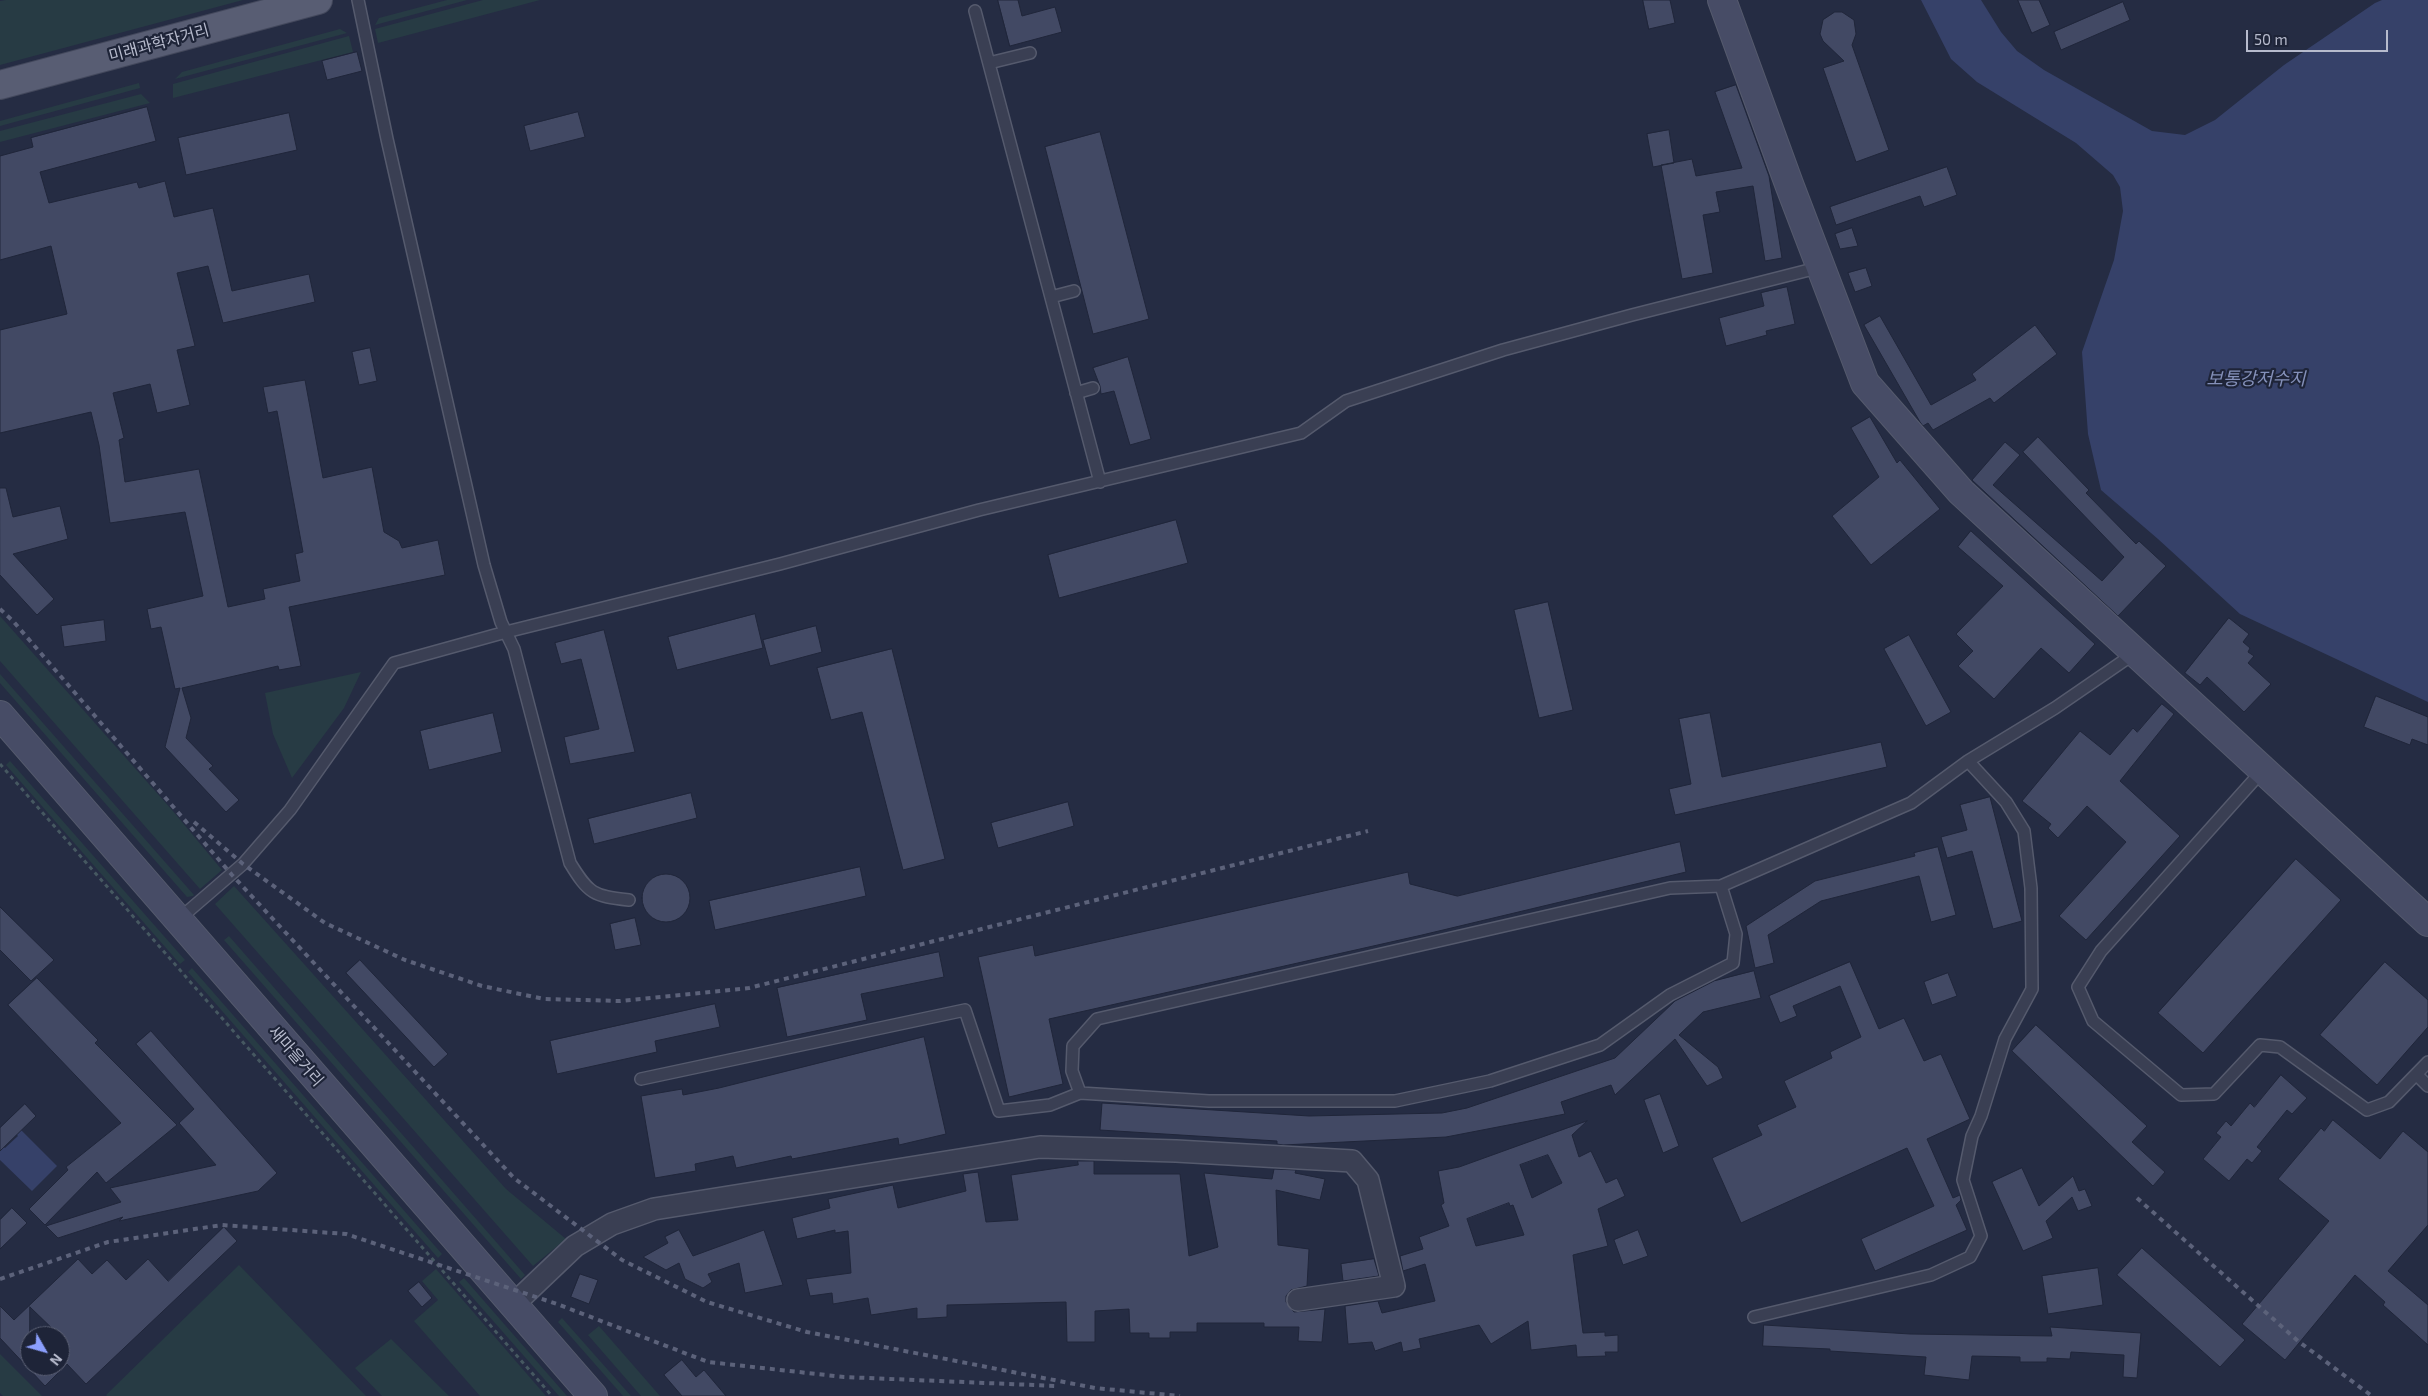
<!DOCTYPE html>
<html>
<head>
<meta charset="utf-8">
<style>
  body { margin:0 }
  #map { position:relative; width:2428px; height:1396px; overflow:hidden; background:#252c43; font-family:"Exo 2",sans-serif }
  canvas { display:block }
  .north { position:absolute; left:20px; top:1326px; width:50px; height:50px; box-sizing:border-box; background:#1e2438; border:1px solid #5b6074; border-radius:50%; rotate:128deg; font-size:14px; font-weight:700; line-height:20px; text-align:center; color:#b7bbcd }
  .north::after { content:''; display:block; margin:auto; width:18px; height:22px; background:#8b9ffd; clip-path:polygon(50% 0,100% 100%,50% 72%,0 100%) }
  .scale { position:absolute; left:2246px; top:30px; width:142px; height:22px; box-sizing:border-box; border:2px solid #b7bbcd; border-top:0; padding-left:6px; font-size:15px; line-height:18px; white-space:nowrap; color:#b7bbcd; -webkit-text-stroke:4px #1e2438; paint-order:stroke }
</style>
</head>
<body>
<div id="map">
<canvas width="2428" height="1396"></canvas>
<div class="north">N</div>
<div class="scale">50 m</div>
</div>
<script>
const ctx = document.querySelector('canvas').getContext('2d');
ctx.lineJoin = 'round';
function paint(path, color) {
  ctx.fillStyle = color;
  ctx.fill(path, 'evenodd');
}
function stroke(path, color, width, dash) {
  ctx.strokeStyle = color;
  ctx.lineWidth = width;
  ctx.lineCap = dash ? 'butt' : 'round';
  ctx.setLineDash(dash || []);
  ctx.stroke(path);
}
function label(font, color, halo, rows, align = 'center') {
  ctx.font = font + ' "Exo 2","Noto Sans KR",sans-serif';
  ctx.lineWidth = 4.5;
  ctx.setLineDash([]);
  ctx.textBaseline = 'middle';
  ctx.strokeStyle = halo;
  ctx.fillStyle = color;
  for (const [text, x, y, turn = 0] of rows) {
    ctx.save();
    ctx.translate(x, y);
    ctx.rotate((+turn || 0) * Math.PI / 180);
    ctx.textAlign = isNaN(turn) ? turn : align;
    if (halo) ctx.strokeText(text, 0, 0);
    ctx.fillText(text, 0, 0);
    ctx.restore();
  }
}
const green = new Path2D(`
  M6 0H243L0 65V1Z
  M447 0H467L375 25 379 18Z
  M483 0H540L378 43 375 29Z
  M340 29 347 33 175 79 182 72Z
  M349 36 353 52 173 98V84Z
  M139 83 140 88 0 126V121Z
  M141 94 150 103 0 142V131Z
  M0 616 172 810 222 870 200 889 0 661Z
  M361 672 344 708 292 778 273 734 265 693Z
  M0 674 194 895 193 896 187 897 0 683Z
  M10 761 185 960 180 964 6 765Z
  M234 886 506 1189 566 1239 533 1266 215 904Z
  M229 936 525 1275 521 1279 224 940Z
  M192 968 442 1254 438 1258 188 972Z
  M239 1265 366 1396H107L106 1395Z
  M436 1269 546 1396H480L414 1321 438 1300 422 1281Z
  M464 1278 567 1396H559L459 1282Z
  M562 1318 631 1396H623L558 1322Z
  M599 1326 660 1396H641L588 1335Z
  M391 1339 449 1396H382L355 1368Z
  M0 1354 42 1396H3L0 1393Z`);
const water = new Path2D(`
  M1921 0H1981L2001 32 2017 51 2044 70 2152 131 2185 135 2215 120 2284 65 2375 3 2382 0H2428V702L2240 614 2158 539 2101 490 2088 434 2082 352 2114 260 2123 211 2120 187 2113 175 2076 143 1977 82 1951 59Z
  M17 1126 57 1166 32 1191 0 1160V1144L5 1148 18 1136 13 1130Z`);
const building = new Path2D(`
  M998 0H1018L1022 16 1055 7 1062 32 1010 46Z
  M1643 0H1670L1675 23 1649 29Z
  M2018 0H2039L2050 25 2032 33Z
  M2123 2 2130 20 2061 50 2054 32Z
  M1835 12H1842L1854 20 1856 34 1852 45 1889 150 1856 162 1823 68 1844 61 1823 41 1820 34 1823 20Z
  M357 52 362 71 327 80 322 61Z
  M1736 85 1769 176 1782 258 1765 261 1753 186 1716 192 1720 212 1703 215 1713 273 1682 279 1661 165 1692 159 1696 176 1742 168 1715 92Z
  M147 107 156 141 40 172 49 203 137 182 139 188 165 181 174 217 213 208 232 291 309 274 315 302 223 323 208 266 177 273 195 346 177 350 190 405 157 413 150 384 113 393 124 438 119 440 125 482 199 469 228 607 265 599 263 589 300 581 295 554 303 552 277 411 268 413 263 387 305 380 323 478 372 467 384 532 399 541 402 548 438 540 445 575 289 607 301 666 279 670 278 666 182 688 191 718 186 738 213 766 209 769 239 800 226 812 165 747 180 688 175 689 161 627 151 629 147 609 203 596 185 512 110 523 99 445 91 412 0 433V330L67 314 51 246 0 260V156L33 147 31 138Z
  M578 112 585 137 530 151 524 126Z
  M289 113 297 150 186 175 178 138Z
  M1669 130 1674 163 1653 167 1647 134Z
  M1100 132 1149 319 1093 334 1045 147Z
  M1947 167 1957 195 1924 207 1920 196 1836 225 1830 207Z
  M1852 228 1858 246 1840 249 1835 234Z
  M1866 268 1872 286 1855 292 1848 273Z
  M1787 287 1795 324 1766 331 1767 335 1726 346 1719 318 1764 306 1761 293Z
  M1880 316 1931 405 1976 380 1972 374 2035 325 2057 354 1994 403 1990 398 1933 430 1928 423 1923 426 1920 422 1864 325Z
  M370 348 377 381 359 385 352 352Z
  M1128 357 1151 439 1130 445 1114 391 1101 394 1100 386 1093 368Z
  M1870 417 1897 463 1900 460 1940 509 1871 565 1832 516 1879 477 1851 428Z
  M2038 437 2089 490 2086 493 2136 544 2139 541 2166 566 2118 616 1972 480 2005 442 2020 455 1993 485 2102 581 2124 557 2023 452Z
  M0 488H6L13 517 60 506 68 539 13 554 54 599 37 615 0 575Z
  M1176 520 1188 563 1059 598 1048 555Z
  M1971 531 2095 644 2069 673 2041 648 1994 699 1958 666 1973 651 1956 634 2003 586 1958 547Z
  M1548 602 1573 710 1539 718 1514 610Z
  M755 614 763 648 677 670 668 637Z
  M2229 618 2249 634 2243 642 2250 648 2248 652 2254 656 2248 663 2271 684 2244 712 2207 677 2200 685 2185 673Z
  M104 620 106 641 64 647 61 626Z
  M816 626 822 652 770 666 763 640Z
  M604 630 635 752 570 764 564 737 599 729 581 659 561 664 555 643Z
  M1909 635 1951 712 1926 726 1884 649Z
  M892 649 945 859 903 870 862 712 831 720 817 668Z
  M2376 696 2428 717V745L2412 739 2410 745 2364 727Z
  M2162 704 2174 714 2120 781 2180 836 2086 940 2059 916 2126 842 2087 806 2058 838 2048 828 2051 824 2022 801 2080 731 2110 755 2133 728 2137 732Z
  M493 713 502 752 429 770 420 731Z
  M1710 713 1722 777 1881 742 1887 767 1675 815 1669 789 1691 784 1679 719Z
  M691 793 697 818 594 844 588 819Z
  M1990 797 2022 921 1993 929 1972 851 1947 858 1941 837 1967 830 1960 805Z
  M1068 802 1074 826 998 848 991 823Z
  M1680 842 1686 872 1422 935 1049 1019 1063 1084 1009 1097 978 957 1033 945 1035 956 1408 872 1410 884 1457 896Z
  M1938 847 1956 915 1931 922 1919 876 1821 901 1768 935 1774 963 1755 968 1746 926 1815 881 1915 856 1914 853Z
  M2296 859 2341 900 2203 1053 2158 1013Z
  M860 867 866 896 715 930 709 901Z
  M642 898a24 24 0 1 1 48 0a24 24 0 1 1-48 0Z
  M0 907 54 960 31 981 0 950Z
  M635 918 641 945 615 950 610 924Z
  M939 952 944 977 861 994 867 1020 787 1037 777 988Z
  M360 960 448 1054 434 1067 346 973Z
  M1850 962 1879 1029 1904 1018 1924 1061 1941 1054 1970 1119 1927 1139 1953 1198 1960 1195 1961 1200 1956 1205 1967 1230 1875 1271 1861 1239 1934 1206 1907 1148 1741 1223 1712 1158 1762 1135 1757 1125 1796 1107 1784 1081 1832 1058 1830 1052 1861 1037 1840 986 1793 1006 1797 1016 1780 1023 1769 996Z
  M2385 962 2428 1000V1027L2377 1085 2320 1035Z
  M1754 971 1761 998 1703 1012 1679 1035 1718 1067 1723 1078 1707 1086 1675 1039 1615 1095 1611 1085 1561 1102 1565 1114 1446 1137 1283 1145 1277 1144V1141L1100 1130 1102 1103 1309 1116 1442 1113 1467 1108 1615 1058 1675 1001 1714 981Z
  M1948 973 1957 996 1932 1005 1924 982Z
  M37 978 98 1040 95 1043 177 1125 106 1183 97 1172 45 1225 29 1209 68 1170 66 1167 121 1123 8 1005Z
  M715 1004 720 1027 655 1041 657 1052 557 1074 550 1041Z
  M2036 1025 2147 1126 2132 1142 2165 1172 2153 1186 2012 1051Z
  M151 1031 277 1173 258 1191 119 1221 123 1217 58 1238 46 1226 121 1202 110 1188 216 1165 179 1123 194 1109 136 1044Z
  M924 1037 946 1134 899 1145 898 1138 792 1159 791 1156 736 1168 733 1156 695 1164 696 1171 655 1178 641 1096 682 1089 683 1095 719 1088Z
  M2281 1075 2307 1098 2292 1114 2287 1110 2257 1147 2262 1151 2252 1163 2247 1159 2229 1181 2203 1159 2221 1137 2216 1133 2226 1121 2231 1126 2250 1103 2254 1107Z
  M1660 1094 1679 1146 1663 1153 1644 1100Z
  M25 1104 36 1116 0 1151V1128Z
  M2333 1120 2380 1159 2403 1131 2428 1152V1225L2388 1271 2428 1305V1345L2383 1305 2385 1302 2355 1275 2285 1360 2242 1324 2329 1221 2278 1179 2321 1128 2324 1131Z
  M1587 1121 1572 1135 1579 1157 1591 1151 1606 1183 1617 1178 1625 1196 1598 1209 1608 1246 1573 1255 1583 1333 1605 1332V1336L1618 1335V1352H1605L1606 1356 1577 1357 1576 1345 1531 1350 1528 1321 1491 1344 1479 1325 1419 1339 1421 1348 1403 1352 1401 1342 1375 1351 1372 1342 1348 1344 1345 1306 1378 1301 1382 1313 1435 1301 1425 1264 1403 1271 1400 1256 1423 1249 1419 1237 1449 1226 1441 1205 1444 1203 1438 1171 1459 1167ZM1548 1155 1562 1183 1532 1198 1520 1165ZM1509 1203 1510 1206 1513 1205 1524 1235 1476 1246 1467 1219Z
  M1078 1161H1094V1174H1180L1189 1256 1218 1247 1204 1173 1272 1179 1274 1169 1296 1170 1295 1173 1325 1179 1320 1200 1276 1190 1278 1245 1309 1249 1307 1286 1291 1290 1286 1296V1302L1294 1312 1325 1309 1322 1342 1298 1341 1299 1327H1264V1323H1197V1332H1170V1338H1149V1333H1130L1129 1309 1095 1311V1342H1067L1066 1302 947 1305V1317L917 1319V1308L871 1315 868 1298 833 1304 832 1293 810 1296 806 1279 851 1273 848 1231 835 1233V1230L797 1239 792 1218 830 1208 828 1199 893 1185 898 1208 966 1191 963 1174 978 1172 986 1222 1018 1220 1011 1175 1078 1165Z
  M2022 1168 2039 1206 2073 1176 2079 1191 2085 1189 2092 1206 2078 1211 2072 1197 2046 1221 2053 1238 2023 1251 1992 1182Z
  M12 1208 27 1223 0 1249V1220Z
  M224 1227 237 1241 86 1384 67 1364 45 1386 0 1338V1306L14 1320 78 1259 92 1274 107 1260 126 1280 148 1259 168 1281ZM30 1307 60 1336V1366H30Z
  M679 1230 693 1256 764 1230 783 1285 745 1293 739 1263 708 1274 712 1282 703 1288 685 1279 679 1263 666 1270 643 1257 668 1243 665 1237Z
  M1638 1230 1648 1256 1623 1265 1614 1240Z
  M2142 1248 2245 1340 2220 1367 2117 1275Z
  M1374 1259 1379 1276 1343 1281 1341 1264Z
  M2098 1268 2103 1305 2048 1314 2042 1276Z
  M580 1274 598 1280 589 1304 571 1297Z
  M419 1282 432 1298 422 1307 408 1291Z
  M1764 1325 1910 1334 2052 1336 2050 1327 2141 1333 2137 1378 2123 1377 2124 1355 2071 1352 2070 1359 2047 1358V1362H2020V1357L1972 1356 1969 1380 1924 1375 1926 1357 1830 1351V1349L1763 1346Z
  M682 1360 696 1377 704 1370 726 1396H682L664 1375Z`);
const path = new Path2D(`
  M0 764 552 1396`);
const lane = new Path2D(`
  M358 0 387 139 484 565 501 622 514 649 570 863C589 894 593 896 629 900
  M975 11 1100 482
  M989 63 1030 53
  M1051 297 1074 291
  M1076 393 1093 388
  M2262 771 2101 951 2078 987 2093 1021 2181 1095 2214 1094 2260 1045 2280 1047 2367 1110 2389 1102 2428 1062
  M178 920 243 864 290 810 394 663 506 632 780 564 979 510 1301 433 1346 401 1503 350 1632 315 1821 267
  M2417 1075 2428 1086
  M641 1079 965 1010 999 1111 1050 1105 1080 1093 1072 1071 1073 1046 1097 1019 1670 888 1721 886 1911 803 1968 761 2055 708 2135 653
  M1080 1093 1209 1101H1395L1490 1081 1600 1045 1670 995 1733 963 1736 934 1721 886
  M1754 1317 1931 1275 1970 1257 1981 1236 1963 1180 1972 1136 1981 1116 2005 1039 2032 989 2031 888 2024 831 2006 802 1968 761`);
const street = new Path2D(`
  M513 1305 575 1246 612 1224 654 1209 1040 1147 1176 1151 1352 1161 1368 1180 1394 1286 1298 1300`);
const secondary = new Path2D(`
  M1722 0 1789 184 1865 383 1961 492 2428 922
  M0 715 593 1396`);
const primary = new Path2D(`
  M0 85 318 0`);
const rail = new Path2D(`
  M0 609 13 621 232 875 514 1178 622 1260 707 1302 807 1332 1095 1388 1180 1396
  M194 822 243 864 325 923 405 960 482 986 544 999 620 1001 749 988 1368 831
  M2137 1198 2298 1341 2372 1396
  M0 1279 108 1242 222 1225 346 1234 557 1304 708 1362 844 1377 1057 1386`);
const streetNames = [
  ["미래과학자거리",159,43,-15],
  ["새마을거리",296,1056,49]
];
const waterNames = [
  ["보통강저수지",2256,379]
];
paint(green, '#273b44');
paint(water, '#364169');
paint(building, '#424964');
stroke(building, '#20263a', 1);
stroke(lane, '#555a6d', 14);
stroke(street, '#555a6d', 24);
stroke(secondary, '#555a6d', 30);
stroke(primary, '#43485c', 30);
stroke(path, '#465861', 3, [4, 4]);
stroke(lane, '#3a3f53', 11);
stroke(street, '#3a3f53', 21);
stroke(secondary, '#474c66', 28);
stroke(primary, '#585d73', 28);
stroke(rail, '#5c627a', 4, [5, 5]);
label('16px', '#b7bbcd', '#1e2438', streetNames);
label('italic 18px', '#8490b9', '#1e2438', waterNames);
</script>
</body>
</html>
